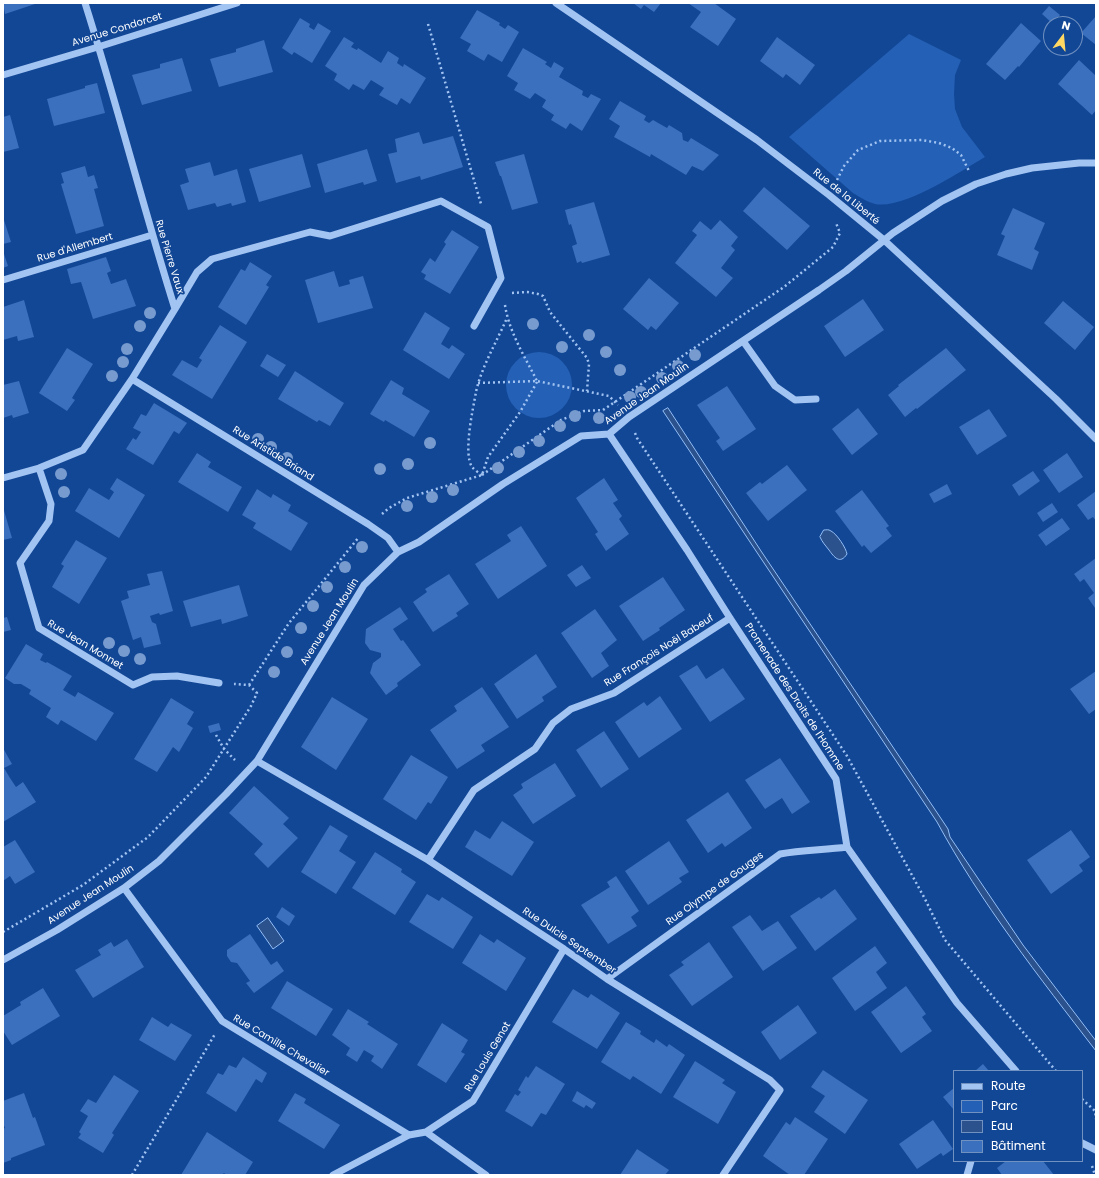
<!DOCTYPE html>
<html>
<head>
<meta charset="utf-8">
<style>
  body { margin:0 }
  #map { position:relative; width:1099px; height:1178px; overflow:hidden; background:#124796; font-family:Poppins,sans-serif }
  canvas { display:block }
  .frame { position:absolute; inset:0; border:4px solid #fff; pointer-events:none }
  .legend { position:absolute; left:953px; top:1070px; width:130px; height:92px; box-sizing:border-box; background:#124796; border:1px solid #7191c0; margin:0; padding:5px 7px; list-style:none; font-size:12px; color:#fff }
  .legend li { display:flex; align-items:center; gap:8px; height:20px }
  .legend b { width:20px; border:1px solid #7191c0 }
  .north { position:absolute; left:1043px; top:16px; width:40px; height:40px; box-sizing:border-box; background:#124796; border:1px solid #7191c0; border-radius:50%; rotate:16deg; font-size:11px; font-weight:700; line-height:16px; text-align:center; color:#fff }
  .north::after { content:''; display:block; margin:auto; width:14px; height:18px; background:#ffd864; clip-path:polygon(50% 0,100% 100%,50% 72%,0 100%) }
</style>
</head>
<body>
<div id="map">
<canvas width="1099" height="1178"></canvas>
<div class="frame"></div>
<ul class="legend">
<li><b style="height:5px;background:#a2c4f3"></b>Route</li>
<li><b style="height:11px;background:#2460b5"></b>Parc</li>
<li><b style="height:11px;background:#2c528d"></b>Eau</li>
<li><b style="height:11px;background:#3a70be"></b>Bâtiment</li>
</ul>
<div class="north">N</div>
</div>
<script>
const ctx = document.querySelector('canvas').getContext('2d');
ctx.lineJoin = 'round';
function paint(path, color) {
  ctx.fillStyle = color;
  ctx.fill(path, 'evenodd');
}
function stroke(path, color, width, dash) {
  ctx.strokeStyle = color;
  ctx.lineWidth = width;
  ctx.lineCap = dash ? 'butt' : 'round';
  ctx.setLineDash(dash || []);
  ctx.stroke(path);
}
function label(font, color, halo, rows, align = 'center') {
  ctx.font = font + ' Poppins,sans-serif';
  ctx.lineWidth = 3.5;
  ctx.setLineDash([]);
  ctx.textBaseline = 'middle';
  ctx.strokeStyle = halo;
  ctx.fillStyle = color;
  for (const [text, x, y, turn = 0] of rows) {
    ctx.save();
    ctx.translate(x, y);
    ctx.rotate((+turn || 0) * Math.PI / 180);
    ctx.textAlign = isNaN(turn) ? turn : align;
    if (halo) ctx.strokeText(text, 0, 0);
    ctx.fillText(text, 0, 0);
    ctx.restore();
  }
}
const green = new Path2D(`
  M909 34 961 60 955 75 954 94 955 109 962 127 985 157C961 171 903 210 875 204 867 202 860 197 853 193L789 137Z
  M506 385a33 33 0 1 1 66 0a33 33 0 1 1-66 0Z`);
const water = new Path2D(`
  M668 408 761 551 940 817 948 829 950 837 1023 945 1096 1041V1051C1039 977 981 903 937 822L752 545 663 411Z
  M824 530C827 530 828 529 831 531 837 534 846 548 847 554 840 565 834 557 829 550 826 546 822 542 820 537Z
  M268 918 284 941 273 949 257 926Z`);
const building = new Path2D(`
  M3 3H38L5 14Z
  M633 3H661L654 12 644 5 641 9Z
  M688 3H714L736 19 718 46 690 27 701 12Z
  M1049 6 1060 15 1053 24 1042 14Z
  M477 10 500 23 499 25 505 29 508 25 519 32 502 62 488 54 484 61 467 51 471 44 460 38Z
  M1096 16V45L1081 33Z
  M300 18 310 24 309 27 314 30 318 23 331 31 312 63 294 52 292 55 282 48Z
  M1021 23 1041 41 1019 67 1018 66 1005 80 986 64Z
  M344 37 354 43 351 47 357 50 358 48 381 63 388 51 399 58 397 63 403 67 404 64 426 78 410 104 401 98 397 105 379 95 384 88 371 80 364 90 353 84 349 90 334 80 337 74 325 66Z
  M777 37 815 65 800 85 786 74 783 78 760 61Z
  M264 40 273 72 219 87 210 59 236 52V49Z
  M523 48 547 62 545 64 551 68 554 62 564 68 559 77 583 91 582 95 588 98 591 94 601 99 582 131 570 123 566 129 551 120 554 115 542 107 546 100 535 93 530 99 514 90 518 83 507 76Z
  M182 58 192 91 142 105 132 75 160 68V64Z
  M1079 60 1096 76V110L1092 115 1058 84Z
  M97 83 105 113 54 126 47 99 85 88V86Z
  M620 101 646 116 644 120 649 123 653 120 667 128 669 125 682 133 683 140 688 142 691 138 719 155 703 171 692 166 686 175 651 154 650 157 614 137 620 126 609 119Z
  M10 115 19 148 3 152V117Z
  M419 132 423 144 453 136 463 167 421 180 420 176 396 183 388 154 397 152 395 139Z
  M367 149 377 181 364 185 363 182 325 193 317 164Z
  M302 154 311 187 259 202 249 169Z
  M524 154 538 203 512 210 501 176H500L495 162Z
  M210 162 214 176 237 169 246 202 232 206 231 203 217 207 215 203 188 210 180 185 189 182 185 169Z
  M85 166 88 177 94 175 98 188 94 189 104 226 76 234 61 184 64 183 61 173Z
  M764 187 810 226 787 250 743 211Z
  M594 202 610 255 582 263 581 261 577 263 572 246 577 244 571 224 569 225 565 210Z
  M1013 208 1045 223 1034 249 1039 252 1032 270 997 255 1005 236 1001 234Z
  M3 217 11 242 3 244Z
  M720 220 738 237 731 246 735 250 721 268 733 278 716 297 675 263 697 235 692 231 700 221 711 230Z
  M452 230 479 247 450 294 424 279 426 275 421 272 430 258 435 262 446 244 444 242Z
  M3 251 8 266 3 268Z
  M106 257 111 271 107 273 111 284 126 279 136 306 93 319 81 282 71 284 67 269Z
  M250 262 272 276 266 285 269 287 246 325 218 307 241 269 245 271Z
  M334 271 339 287 350 284 349 280 363 276 373 308 318 323 305 280Z
  M649 278 679 303 656 330 651 326 648 330 623 309Z
  M863 299 884 330 845 357 824 326Z
  M24 300 34 337 18 341 17 336 3 340V307Z
  M1063 301 1094 327 1075 350 1044 323Z
  M425 312 450 328 441 344 449 349 452 345 465 354 449 379 403 350Z
  M220 325 247 342 212 399 172 375 182 360 197 368 202 360 199 358Z
  M67 348 93 364 72 398 75 400 67 411 39 393Z
  M946 348 966 370 917 409 916 408 905 417 888 395 899 386 898 385Z
  M267 354 286 365 278 377 260 366Z
  M295 371 344 403 330 426 319 420 317 422 278 399Z
  M391 380 404 388 402 394 430 411 414 437 385 420 384 422 370 414Z
  M19 381 29 413 13 418 12 415 3 418V385Z
  M727 386 756 429 723 451 716 441 720 438 697 405Z
  M154 403 187 423 179 434 174 431 153 465 126 449 133 438 136 440 141 432 133 428 141 414 146 416Z
  M858 408 878 434 852 455 832 429Z
  M989 409 1007 436 977 455 959 427Z
  M197 453 211 462 208 467 242 487 228 512 178 482Z
  M1067 453 1083 477 1059 493 1043 470Z
  M787 465 807 490 768 521 746 493 760 482 762 484Z
  M1033 471 1040 481 1019 496 1012 485Z
  M117 478 145 495 119 538 75 511 89 488 109 500 114 492 110 489Z
  M604 478 618 500 613 503 622 516 619 519 629 534 606 551 595 534 598 532 576 498Z
  M947 484 952 494 934 503 929 494Z
  M257 489 271 498 273 494 291 505 288 511 308 523 291 551 253 528 256 523 242 515Z
  M862 490 889 526 886 528 892 536 871 553 864 545 862 547 835 511Z
  M1096 491V521L1093 517 1088 520 1077 505Z
  M1052 503 1058 512 1043 522 1037 513Z
  M3 507 12 538 3 540Z
  M1062 518 1070 529 1046 546 1038 535Z
  M521 526 547 566 498 599 475 564 511 541 507 535Z
  M76 540 107 558 79 604 52 587 64 566 61 564Z
  M1096 558V607L1095 608 1088 598 1094 593 1084 579 1080 582 1074 574Z
  M582 565 591 578 576 587 567 575Z
  M162 571 173 611 160 615 159 613 150 616 152 622 156 624 161 644 144 648 141 637 133 640 121 601 129 598 127 591 150 585 147 574Z
  M449 574 469 604 456 613 458 616 433 632 413 602 427 592 425 589Z
  M663 577 685 610 659 628 660 630 643 641 619 606Z
  M239 585 248 616 222 624 221 619 191 627 183 601Z
  M400 607 408 619 393 629 401 641 403 640 421 665 397 683 398 686 386 695 370 673 373 663 381 657V653L370 650 365 643 366 629Z
  M595 609 617 640 601 653 609 666 592 678 561 633Z
  M7 617 11 630 3 632V618Z
  M26 644 43 654 40 660 46 663 47 662 72 676 63 690 75 697 78 692 114 713 96 741 61 720 58 725 46 717 51 708 29 694 31 690 21 684H14L5 678Z
  M536 654 557 687 542 697 544 701 517 719 494 684Z
  M697 665 706 679 723 668 745 699 710 722 679 676Z
  M1096 671V709L1089 714 1070 689Z
  M482 687 509 727 481 745 485 751 457 769 430 730 457 711 454 706Z
  M660 696 682 729 639 758 615 722 644 702 647 706Z
  M332 697 368 719 336 770 301 747Z
  M171 698 194 712 187 724 193 728 179 752 173 747 157 772 134 759Z
  M219 723 221 730 210 733 208 726Z
  M604 731 629 769 601 788 576 750Z
  M3 748 12 764 4 768 10 778 16 787 23 782 36 802 3 822Z
  M411 755 448 777 431 804 428 802 416 820 383 799Z
  M780 758 810 802 792 814 782 798 765 809 745 780Z
  M555 763 576 796 533 824 513 795 523 788 521 784Z
  M254 786 289 818 283 824 298 838 268 868 254 854 263 844 229 813Z
  M728 792 752 828 725 847 722 843 708 853 686 820Z
  M502 821 534 842 512 876 465 847 475 830 490 839Z
  M330 825 348 836 339 851 356 862 336 894 301 872Z
  M1071 830 1090 857 1079 865 1083 871 1051 894 1027 860Z
  M15 840 35 872 15 884 10 876 3 881V847Z
  M669 841 689 872 679 878 682 882 648 905 625 871Z
  M375 852 402 869 401 872 416 882 395 915 352 888Z
  M616 876 639 911 631 917 637 926 608 944 581 905 610 887 607 882Z
  M835 889 857 919 815 951 790 916 819 897 821 899Z
  M427 894 439 901 442 897 473 917 453 949 409 922Z
  M282 907 295 916 289 926 276 917Z
  M750 915 762 931 778 921 797 948 763 971 732 927Z
  M250 934 271 965 277 961 284 971 254 993 246 983 250 981 237 963 231 962 227 956V950Z
  M480 934 494 943 497 939 526 958 506 991 462 963Z
  M127 939 144 967 93 998 75 970 101 955 98 950 111 942 114 947Z
  M709 942 733 977 692 1006 669 975 684 965 681 962Z
  M875 946 887 963 876 972 887 988 855 1011 832 978Z
  M287 981 333 1009 316 1036 271 1008Z
  M906 986 926 1014 922 1017 932 1031 901 1053 871 1012Z
  M43 988 60 1016 12 1045 3 1031V1016L21 1005 20 1002Z
  M573 989 588 998 591 994 620 1013 597 1049 552 1022Z
  M798 1005 817 1033 780 1060 761 1032Z
  M348 1009 369 1022 367 1024 398 1044 382 1069 371 1061 374 1056 364 1050 357 1062 346 1055 350 1048 332 1035Z
  M152 1017 168 1027 171 1023 192 1035 175 1061 139 1040Z
  M626 1022 641 1031 640 1034 654 1043 656 1039 667 1047 669 1044 685 1055 661 1094 633 1076 630 1080 601 1062Z
  M442 1023 468 1040 461 1052 465 1054 446 1083 417 1065Z
  M243 1057 267 1073 262 1083 256 1079 236 1112 206 1093 218 1073 223 1075 229 1065 236 1068Z
  M695 1061 725 1080 722 1083 736 1092 718 1124 673 1097Z
  M983 1064 989 1071H975Z
  M536 1066 565 1084 546 1115 541 1113 532 1127 505 1111 515 1094 518 1096 521 1092 518 1090 526 1076 528 1078Z
  M823 1070 868 1100 845 1134 814 1112 825 1096 811 1087Z
  M114 1075 139 1091 112 1133 114 1135 103 1153 78 1138 81 1134 79 1132 88 1116 80 1111 88 1099 96 1103Z
  M954 1088V1110L943 1097Z
  M577 1091 596 1103 592 1109 586 1105 584 1108 572 1101Z
  M24 1093 33 1118 35 1117 45 1145 11 1158V1160L3 1163V1129L5 1128 3 1123V1101Z
  M295 1093 306 1099 304 1103 340 1125 324 1149 278 1121Z
  M795 1117 828 1139 804 1175H790L763 1156 786 1122 790 1125Z
  M933 1120 953 1149 943 1156 941 1153 917 1169 899 1144Z
  M207 1132 253 1162 245 1175H226L224 1173 222 1175H181Z
  M637 1149 669 1170 665 1175H620Z
  M1006 1161H1043L1054 1175H1002L997 1168Z`);
const path = new Path2D(`
  M428 24 481 204
  M837 180 844 166 858 150 880 141 922 140 939 143 952 148 961 155 969 171
  M512 293 527 292 538 294 543 296 550 312 587 358 589 364 587 391
  M505 305C509 332 525 357 537 381
  M478 383 537 381 609 396 618 405
  M635 433 637 438 847 756 925 899 945 940 1056 1071
  M482 475 561 420 584 411 603 410 784 287 833 247 840 233 836 223
  M482 475C479 473 475 470 472 467 463 453 473 409 476 392 481 368 497 341 507 318
  M382 514 389 508 407 498 482 475 488 457 520 412 537 382
  M249 685 289 623 359 537
  M216 735 224 749 235 760
  M3 932 83 885 148 837 206 777 251 706 257 693 249 685 234 684
  M1082 1099 1095 1111 1096 1119
  M1092 1166 1095 1175
  M132 1175 215 1034`);
const minor = new Path2D(`
  M556 3 757 140 829 195 884 240 1056 399 1096 439
  M3 75 98 47 237 3
  M3 280 152 235
  M175 309 197 272 212 259 310 232 330 236 441 201 488 227 501 278 474 326
  M743 341 775 386 795 400 816 399
  M132 379 368 524 388 538 398 552
  M609 434 687 550 730 618 836 779 847 847 957 1003 1016 1071
  M39 468 51 504 49 521 20 563 39 628 133 685 152 677 177 676 219 683
  M3 478 39 468 83 450 132 379 175 309C143 207 117 104 85 3
  M257 761 428 860 564 949 607 979 770 1080 780 1090 723 1175
  M428 860 474 790 535 749 553 723 571 709 614 693 730 618
  M124 888 222 1021 409 1135
  M3 960 57 930 124 888 159 861 226 794 257 761 364 585 398 552 419 542 503 484 581 436 609 434 629 417 819 290 846 271 893 233 942 201 976 184 1006 174 1032 168 1079 163H1096
  M607 979 780 854C802 850 825 850 847 847
  M426 1132 486 1175
  M1082 1143 1096 1150
  M333 1175 409 1135 426 1132 473 1101 564 949
  M967 1175 971 1161`);
const trees = [
  [150,313],
  [533,324],
  [140,326],
  [589,335],
  [562,347],
  [127,349],
  [606,352],
  [695,355],
  [123,362],
  [678,366],
  [620,370],
  [112,376],
  [662,378],
  [641,392],
  [630,397],
  [575,416],
  [599,418],
  [560,426],
  [258,439],
  [539,441],
  [430,443],
  [271,447],
  [519,452],
  [287,458],
  [408,464],
  [498,468],
  [380,469],
  [61,474],
  [453,490],
  [64,492],
  [432,497],
  [407,506],
  [362,547],
  [345,567],
  [327,587],
  [313,606],
  [301,628],
  [109,643],
  [124,651],
  [287,652],
  [140,659],
  [274,672]
];
const streetNames = [
  ["Avenue Condorcet",117,30,-17],
  ["Rue de la Liberté",846,197,39],
  ["Rue d'Allembert",75,248,-17],
  ["Rue Pierre Vaux",169,257,73],
  ["Avenue Jean Moulin",647,394,-35],
  ["Rue Aristide Briand",273,454,32],
  ["Avenue Jean Moulin",330,622,-58],
  ["Rue Jean Monnet",85,645,31],
  ["Rue François Noël Babeuf",659,651,-32],
  ["Promenade des Droits de l'Homme",794,697,57],
  ["Rue Olympe de Gouges",715,889,-36],
  ["Avenue Jean Moulin",91,895,-33],
  ["Rue Dulcie September",569,941,34],
  ["Rue Camille Chevalier",281,1046,31],
  ["Rue Louis Genot",488,1057,-59]
];
paint(green, '#2460b5');
paint(water, '#2c528d');
stroke(water, '#93bef6', 1);
paint(building, '#3a70be');
stroke(path, '#a2c4f3', 2.5, [2, 3]);
stroke(minor, '#a2c4f3', 7);
ctx.fillStyle = '#779bcf';
for (const [x, y] of trees) {
  ctx.beginPath();
  ctx.arc(x, y, 6, 0, 2 * Math.PI);
  ctx.fill();
}
label('10px', '#fff', '#124796', streetNames);
</script>
</body>
</html>
